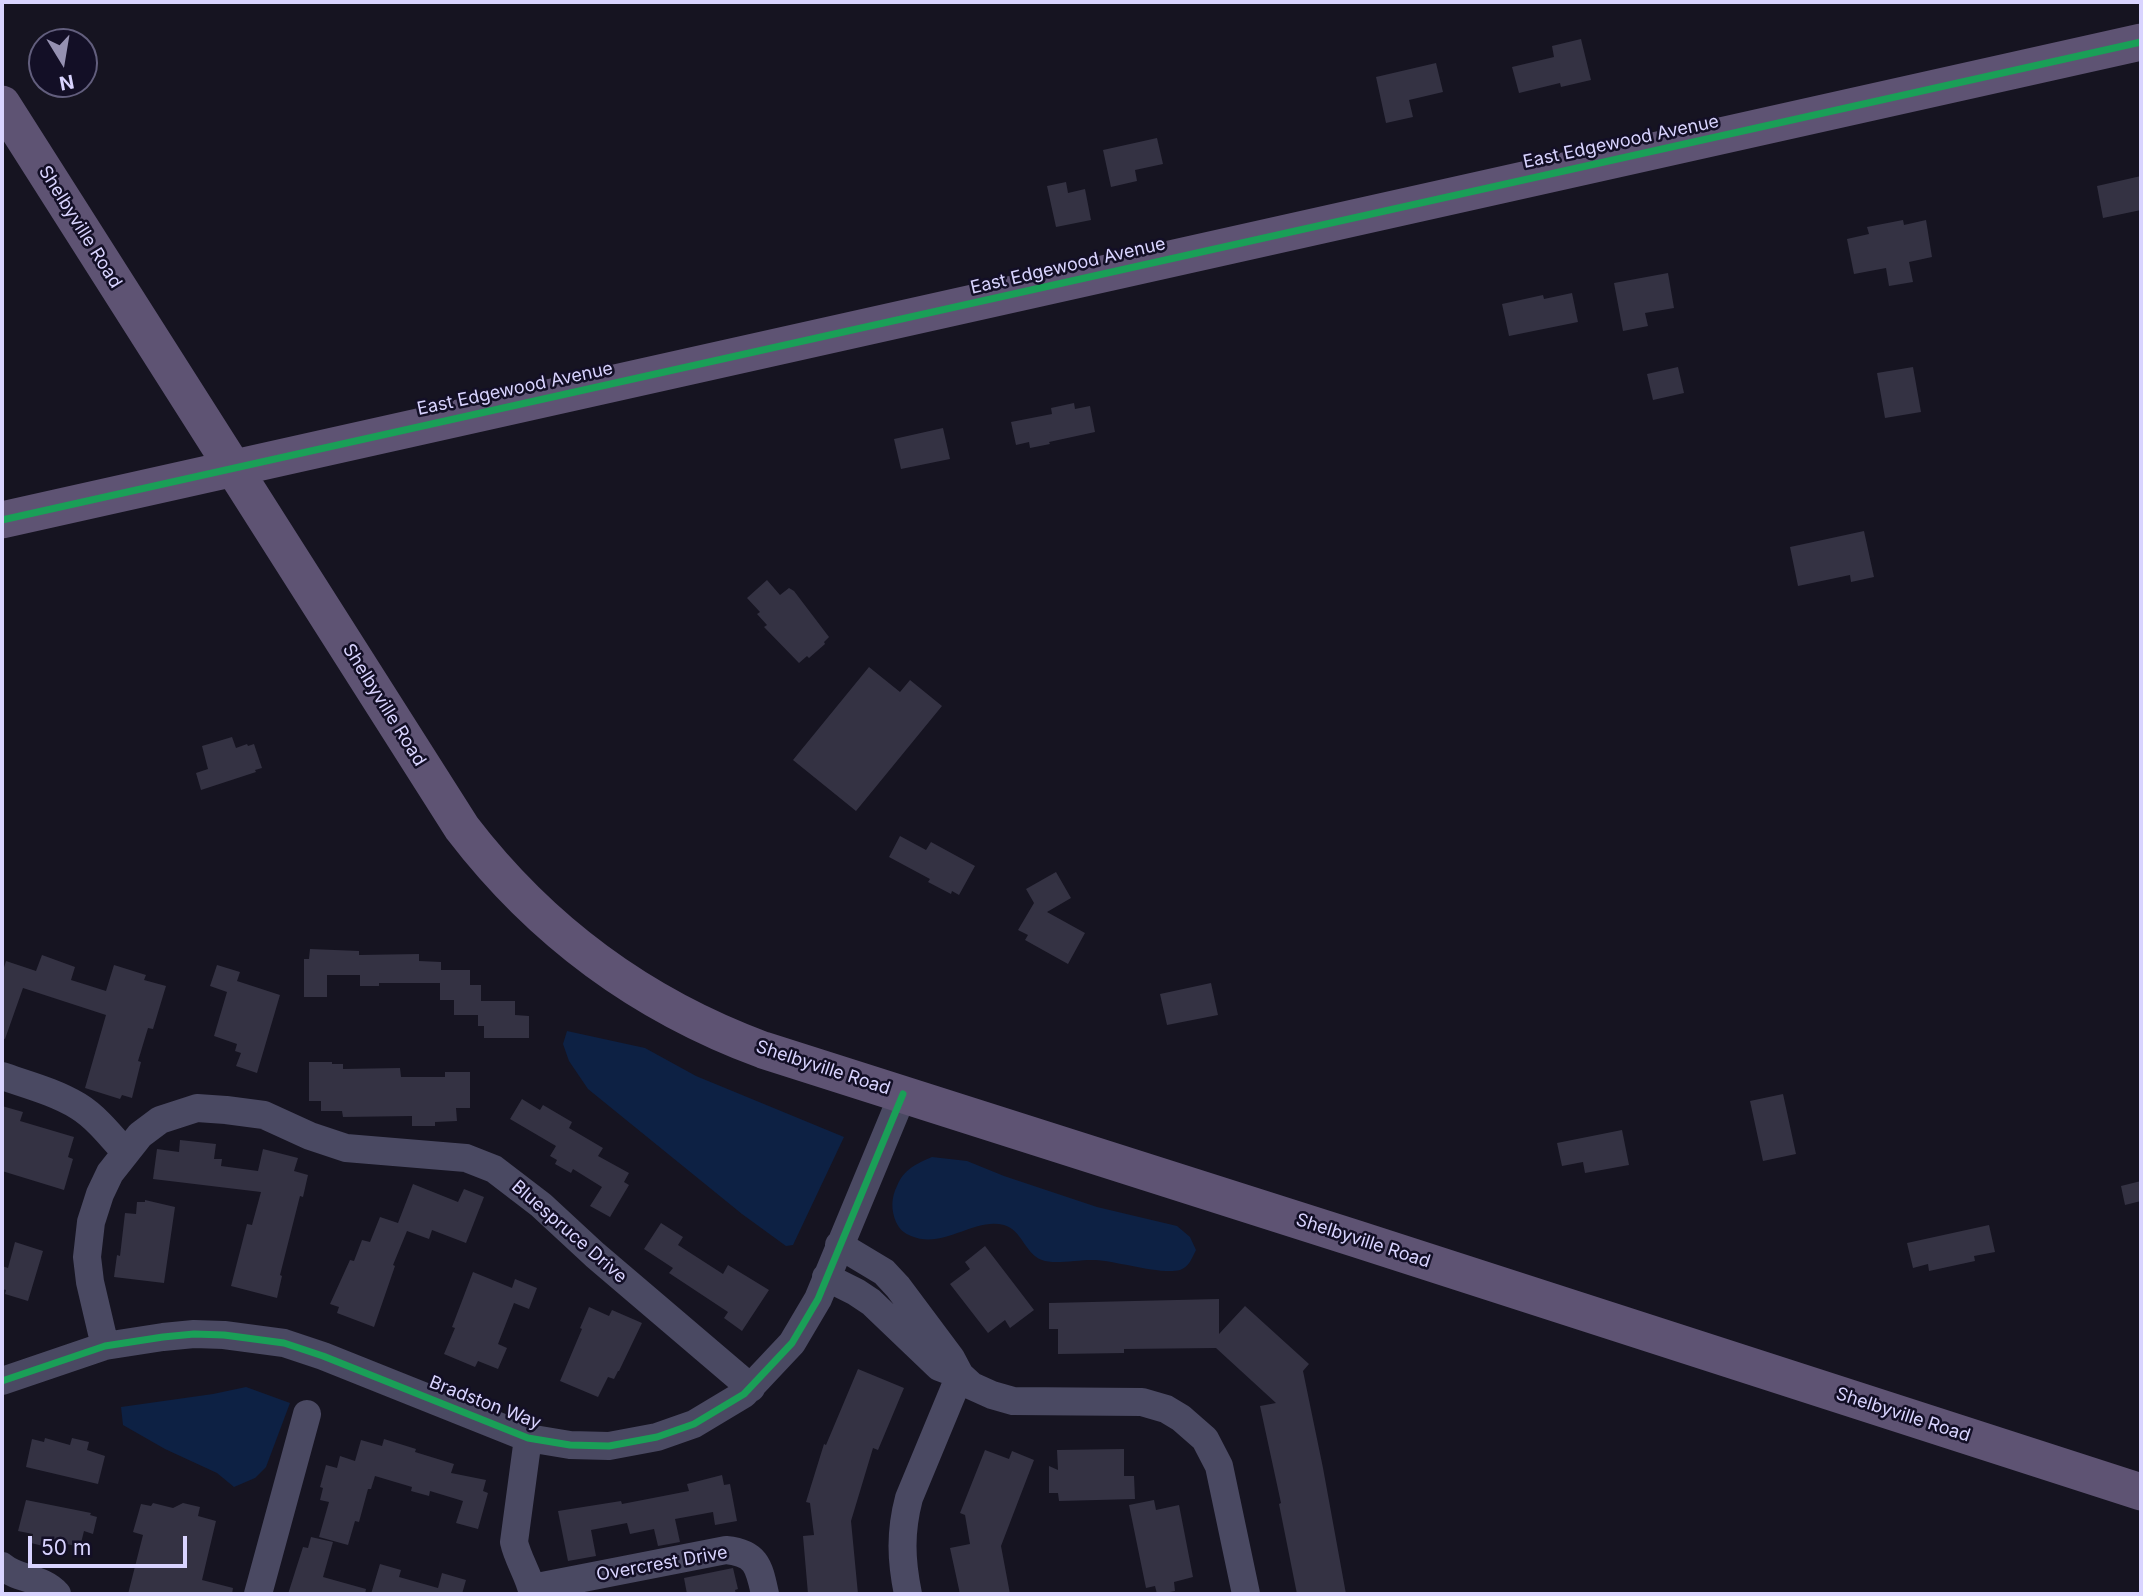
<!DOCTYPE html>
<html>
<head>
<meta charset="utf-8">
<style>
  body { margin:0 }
  #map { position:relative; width:2143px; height:1596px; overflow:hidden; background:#161421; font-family:Inter,sans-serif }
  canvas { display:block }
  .frame { position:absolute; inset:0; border:4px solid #d9d4ff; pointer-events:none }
  .north { position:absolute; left:28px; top:28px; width:70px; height:70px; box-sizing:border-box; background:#130f26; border:2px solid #625e7d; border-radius:50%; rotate:169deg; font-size:19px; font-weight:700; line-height:28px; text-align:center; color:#d9d4ff }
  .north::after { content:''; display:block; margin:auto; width:24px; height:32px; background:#9591b1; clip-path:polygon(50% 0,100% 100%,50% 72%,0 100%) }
  .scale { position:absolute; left:28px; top:1536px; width:159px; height:32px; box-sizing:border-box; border:4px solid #d9d4ff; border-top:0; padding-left:9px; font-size:21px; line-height:24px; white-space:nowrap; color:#d9d4ff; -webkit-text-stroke:5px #130f26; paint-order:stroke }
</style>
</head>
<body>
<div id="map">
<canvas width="2143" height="1596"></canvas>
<div class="frame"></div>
<div class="north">N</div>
<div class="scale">50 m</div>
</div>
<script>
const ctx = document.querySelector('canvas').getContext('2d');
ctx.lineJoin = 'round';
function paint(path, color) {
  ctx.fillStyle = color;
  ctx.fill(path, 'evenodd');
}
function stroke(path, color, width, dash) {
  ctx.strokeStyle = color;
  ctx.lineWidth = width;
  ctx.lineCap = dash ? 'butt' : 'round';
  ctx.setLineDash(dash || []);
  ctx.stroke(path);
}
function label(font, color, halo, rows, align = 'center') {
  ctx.font = font + ' Inter,sans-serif';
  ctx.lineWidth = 5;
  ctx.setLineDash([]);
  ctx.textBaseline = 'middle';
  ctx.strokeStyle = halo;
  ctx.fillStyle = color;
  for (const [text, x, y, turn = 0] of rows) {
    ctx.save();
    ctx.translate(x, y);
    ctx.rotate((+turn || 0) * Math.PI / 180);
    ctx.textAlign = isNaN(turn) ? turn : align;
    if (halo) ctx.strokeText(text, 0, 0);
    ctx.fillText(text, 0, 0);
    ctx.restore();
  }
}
const water = new Path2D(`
  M567 1031 645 1048 696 1076 844 1137 793 1245 786 1246 742 1214 588 1089 569 1061 563 1044Z
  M932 1157 967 1161 1004 1176 1097 1207 1177 1226 1190 1237 1196 1250C1192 1258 1189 1267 1180 1270 1160 1275 1117 1261 1095 1260 1081 1259 1054 1265 1042 1260 1025 1254 1022 1230 1004 1225 973 1217 944 1250 911 1236 904 1233 900 1230 896 1222 891 1210 891 1198 897 1186 904 1169 916 1164 932 1157Z
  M246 1387 290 1403 266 1467 255 1478 234 1487 217 1473 165 1449 123 1425 121 1407 213 1394Z`);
const building = new Path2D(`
  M1581 39 1591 80 1561 87 1560 83 1519 93 1512 67 1554 57 1552 46Z
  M1436 63 1443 92 1409 100 1413 117 1386 123 1376 77Z
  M1157 138 1163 164 1135 170 1137 181 1111 187 1103 150Z
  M2141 176V210L2103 218 2097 186Z
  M1066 182 1068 193 1085 189 1091 220 1056 227 1047 186Z
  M1903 220 1904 225 1926 220 1932 257 1909 262 1913 282 1889 286 1886 268 1854 274 1847 239 1869 234 1867 227Z
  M1668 273 1674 308 1645 313 1648 326 1623 331 1614 283Z
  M1572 293 1578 322 1509 336 1502 304 1543 295 1544 299Z
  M1678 367 1684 393 1653 400 1647 374Z
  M1913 367 1921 412 1885 418 1877 373Z
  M1074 403 1075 409 1090 406 1095 432 1049 442 1050 444 1030 448 1029 442 1016 445 1011 422 1052 414 1051 408Z
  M943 428 950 459 901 469 894 439Z
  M1864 531 1874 577 1851 582 1850 575 1798 586 1790 547Z
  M767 580 780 595 789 588 794 591 829 637 824 642 825 644 809 658 807 656 799 663 764 627 767 625 757 614 760 612 747 598Z
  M869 667 900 692 910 680 942 706 856 811 793 760Z
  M232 737 236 748 247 744 248 746 254 744 262 768 255 770 256 772 201 790 196 773 208 769 202 746Z
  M900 836 926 850 931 842 975 866 959 895 952 891 951 894 928 882 930 879 889 857Z
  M1056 872 1071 898 1047 912 1085 933 1068 964 1025 940 1028 935 1018 930 1034 903 1026 889Z
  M310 949 359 951V955L419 954V961L441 962V970H470V985H481V1001H515V1015L529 1016V1038H484V1026H478V1015H454V1000H440V983H379V986H360V975H327V997H304V959H309Z
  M42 955 75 967 71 980 106 991 114 965 146 975 144 980 166 986 153 1029 148 1028 138 1061 141 1062 132 1098 122 1095 120 1099 85 1088 106 1015 23 988 5 1039 2 1038V974L6 961 36 971Z
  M217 965 240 972 237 981 280 995 257 1073 236 1066 241 1053 235 1051 237 1044 214 1036 227 992 210 986Z
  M1211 983 1218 1015 1167 1025 1160 994Z
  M309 1062H332V1064H343V1069L400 1068 401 1077H445V1072H470V1108H456L457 1121 435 1122V1126H412V1116L343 1117 342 1111H321V1101H309Z
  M1783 1094 1796 1154 1763 1161 1750 1101Z
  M522 1099 540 1110 543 1105 572 1122 569 1128 603 1148 598 1156 629 1173 624 1182 629 1185 610 1217 590 1206 602 1187 573 1169 571 1173 555 1164 557 1160 550 1156 556 1146 510 1119Z
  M2 1106 23 1112 20 1121 74 1137 68 1157 73 1159 64 1190 2 1171Z
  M1622 1130 1629 1165 1585 1173 1583 1162 1562 1166 1557 1143Z
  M180 1140 216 1144 214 1159H222L221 1166 258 1171 263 1149 298 1158 294 1171 308 1175 303 1197 300 1196 280 1275 282 1276 277 1298 231 1286 247 1224 252 1225 261 1192 153 1179 157 1149 179 1152Z
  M2141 1181V1201L2125 1205 2121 1186Z
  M413 1184 458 1202 464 1189 484 1197 466 1243 432 1230 429 1239 407 1231 393 1265 395 1266 374 1327 337 1313 339 1307 330 1304 350 1260 354 1261 362 1240 370 1242 380 1217 398 1223Z
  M145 1200 175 1207 164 1283 114 1277 117 1255 120 1256 125 1213 136 1214 137 1202H145Z
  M661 1223 683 1237 678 1245 723 1274 728 1265 769 1290 742 1331 724 1318 728 1312 669 1273 673 1268 644 1249Z
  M1989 1225 1995 1252 1974 1256 1975 1261 1929 1271 1928 1264 1913 1268 1907 1243Z
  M15 1242 43 1251 28 1301 5 1294 6 1290 2 1289V1266L8 1268Z
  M985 1246 1034 1310 1010 1328 1005 1320 988 1333 950 1284 970 1269 965 1262Z
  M473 1272 512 1288 515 1279 537 1288 529 1309 514 1303 498 1344 507 1348 498 1369 478 1361 475 1367 444 1354 455 1328 452 1327Z
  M1219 1299V1334L1245 1306 1309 1364 1303 1371 1323 1468 1346 1594H1297L1279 1504 1281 1503 1260 1406 1276 1403 1216 1348 1124 1349V1353L1058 1354V1329H1049V1303Z
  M589 1307 609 1316 612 1310 642 1323 619 1371H618L614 1379 608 1377 598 1397 560 1381 582 1329 580 1328Z
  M858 1369 904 1388 878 1450 873 1448 851 1521 858 1594H808L803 1536 814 1535 810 1503 806 1502 824 1444 826 1445Z
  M45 1438 70 1445 72 1438 89 1442 87 1450 105 1456 98 1484 26 1467 32 1439 44 1442Z
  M384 1439 416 1449 415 1452 454 1464 451 1473 486 1480 483 1491 488 1493 478 1529 456 1523 463 1501 430 1491 429 1496 411 1491 412 1487 375 1476 371 1489H368L359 1522 355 1521 348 1545 319 1537 329 1502 320 1500 323 1488 320 1487 326 1465 337 1468 340 1456 355 1461 361 1440 382 1446Z
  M1124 1449V1476H1134L1135 1499 1059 1501 1058 1493H1049V1466L1058 1470 1057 1450Z
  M985 1450 1009 1459 1012 1451 1034 1460 1001 1546 1010 1594H960L950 1548 970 1544 965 1515 960 1513Z
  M722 1475 724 1485 730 1484 737 1521 715 1525 713 1512 675 1519 680 1542 658 1546 654 1529 630 1534 627 1523 591 1530 596 1556 568 1561 558 1511 621 1501 622 1504 689 1491 687 1484Z
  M26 1500 91 1513 90 1515 97 1517 93 1534 84 1531 80 1547 49 1540 47 1547 31 1543 33 1534 18 1531Z
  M1154 1500 1156 1510 1179 1505 1193 1577 1174 1582 1175 1591 1159 1594H1157L1155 1586 1146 1588 1129 1505Z
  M153 1503 173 1508 183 1503 200 1507 198 1516 216 1521 202 1580 233 1588 232 1594H128L143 1535 133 1532 141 1504 151 1506Z
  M311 1537 333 1542 323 1577 366 1589 365 1594H288L303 1547 308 1548Z
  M380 1564 401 1570 399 1577 438 1588 442 1573 466 1580 462 1594H371Z
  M733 1568 738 1589 735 1590 736 1594H687L684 1578Z`);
const minor = new Path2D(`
  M2 1076C28 1085 55 1092 78 1106 96 1117 111 1136 125 1152
  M826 1277 856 1292 871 1302 939 1367 960 1375 951 1358 898 1287 884 1272 839 1245
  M105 1346 90 1282 87 1257 91 1222 100 1194 110 1173 140 1135 160 1120 197 1108 226 1110 264 1115 310 1136 346 1148 466 1158 494 1169 541 1205 595 1255 751 1388
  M2 1381 105 1346 163 1337 194 1334 224 1335 284 1343 323 1356 528 1438 570 1445 609 1446 657 1437 694 1424 744 1394 792 1343 818 1299 903 1094
  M528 1438 514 1542C518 1560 529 1575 533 1594
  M2 1566C18 1580 42 1577 57 1594
  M532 1588 726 1550C757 1553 759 1567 765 1594
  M258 1594 307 1414
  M908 1594C901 1560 900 1532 909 1498L960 1375 972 1386 992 1395 1013 1401 1142 1402 1166 1409 1181 1418 1205 1439 1219 1466 1246 1594`);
const major = new Path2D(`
  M2 104 462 828C541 931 641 1005 763 1050L1357 1239 2141 1492
  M2 520 2141 42`);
const cycleway = new Path2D(`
  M2 520 2141 42
  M2 1381 105 1346 163 1337 194 1334 224 1335 284 1343 323 1356 528 1438 570 1445 609 1446 657 1437 694 1424 744 1394 792 1343 818 1299 903 1094`);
const streetNames = [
  ["East Edgewood Avenue",1621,142,-12],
  ["Shelbyville Road",80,227,58],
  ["East Edgewood Avenue",1068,266,-13],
  ["East Edgewood Avenue",515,389,-12],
  ["Shelbyville Road",384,705,58],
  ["Shelbyville Road",823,1068,18],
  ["Bluespruce Drive",569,1232,41],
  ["Shelbyville Road",1363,1241,18],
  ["Bradston Way",485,1403,21],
  ["Shelbyville Road",1903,1415,18],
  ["Overcrest Drive",662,1564,-10]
];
paint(water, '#0d2144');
paint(building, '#343243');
stroke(minor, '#4a4962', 28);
stroke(major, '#5e5373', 37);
stroke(cycleway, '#1a9f57', 7);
label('18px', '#d9d4ff', '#130f26', streetNames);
</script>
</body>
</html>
